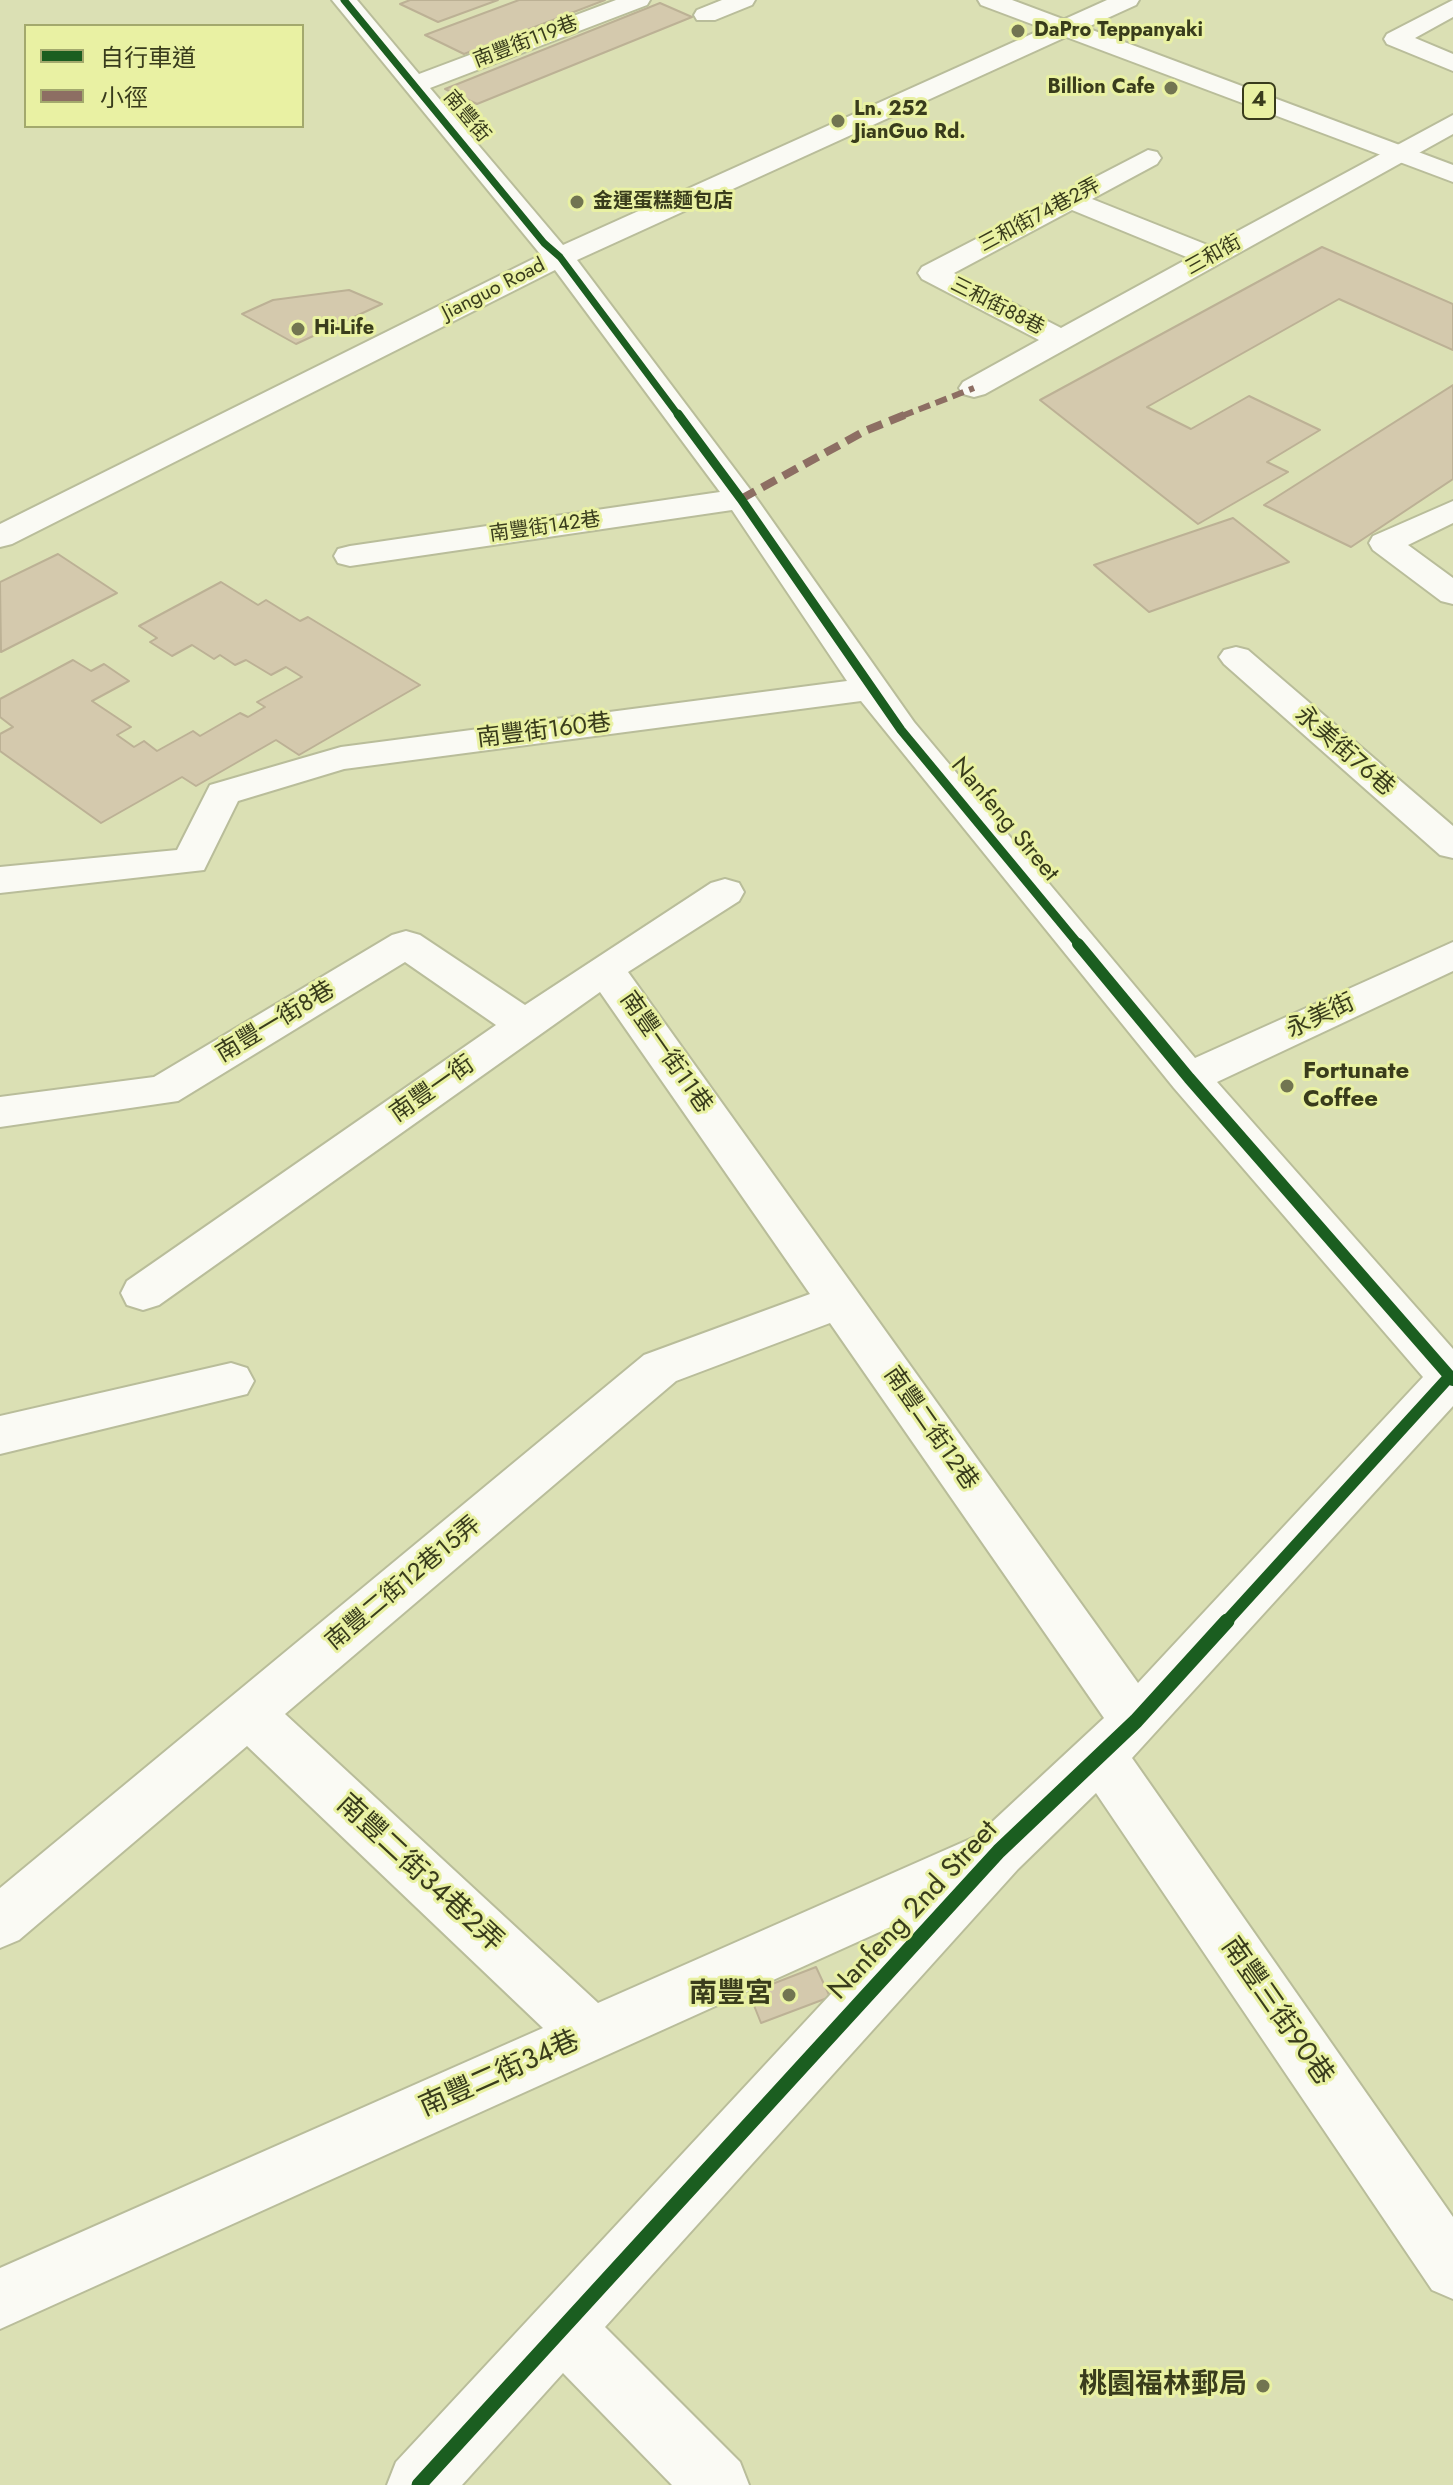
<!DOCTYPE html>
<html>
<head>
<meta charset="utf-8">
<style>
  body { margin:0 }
  #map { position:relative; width:1453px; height:2485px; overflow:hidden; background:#dbe0b4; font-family:Jost,"Noto Sans TC",sans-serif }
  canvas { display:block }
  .legend { position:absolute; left:24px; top:24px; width:280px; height:104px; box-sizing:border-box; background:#e9f1a3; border:2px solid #a3a96d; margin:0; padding:10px 14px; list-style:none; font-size:24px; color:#393c1c }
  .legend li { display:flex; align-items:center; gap:16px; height:40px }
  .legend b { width:40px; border:2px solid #a3a96d }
</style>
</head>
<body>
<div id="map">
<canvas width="1453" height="2485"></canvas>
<ul class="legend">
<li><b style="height:10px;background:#1b5e20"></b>自行車道</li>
<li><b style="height:10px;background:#8d6e63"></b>小徑</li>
</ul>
</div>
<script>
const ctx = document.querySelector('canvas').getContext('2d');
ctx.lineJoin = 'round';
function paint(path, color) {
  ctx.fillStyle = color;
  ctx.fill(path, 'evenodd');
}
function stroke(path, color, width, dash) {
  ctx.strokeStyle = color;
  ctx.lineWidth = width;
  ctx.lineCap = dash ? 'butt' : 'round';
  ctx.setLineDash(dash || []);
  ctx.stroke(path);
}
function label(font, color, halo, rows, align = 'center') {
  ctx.font = font + ' Jost,"Noto Sans TC",sans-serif';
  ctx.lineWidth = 6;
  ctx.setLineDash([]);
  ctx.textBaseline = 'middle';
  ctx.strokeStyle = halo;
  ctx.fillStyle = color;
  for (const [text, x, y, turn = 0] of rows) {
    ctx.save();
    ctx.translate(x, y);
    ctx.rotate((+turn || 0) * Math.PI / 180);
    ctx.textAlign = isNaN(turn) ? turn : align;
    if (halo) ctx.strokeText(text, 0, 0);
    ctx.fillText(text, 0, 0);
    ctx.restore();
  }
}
const building = new Path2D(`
  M410 0H498L438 22 400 4Z
  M519 0H605L464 54 425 35Z
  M660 3 692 17 477 104 445 89Z
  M1322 247 1453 304V350L1339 299 1147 407 1191 429 1249 396 1320 430 1267 462 1288 472 1198 524 1040 400Z
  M349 290 382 304 296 344 242 314 273 300Z
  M1453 385V479L1351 547 1264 505Z
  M1233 518 1289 562 1149 612 1094 565Z
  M58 554 117 593 1 652 0 582Z
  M221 582 258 605 266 600 300 621 308 617 420 685 299 755 276 740 196 786 182 777 101 823 0 751V734L13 727 0 717V699L73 660 91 671 104 664 129 681 92 701 131 727 117 735 134 747 144 741 157 751 193 731 200 736 240 713 248 717 265 707 257 702 302 677 286 667 271 675 246 660 235 665 220 655 214 659 192 645 172 656 150 642 157 638 139 626Z
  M816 1967 830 1997 761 2023 749 1993Z`);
const minor = new Path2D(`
  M332 0H357L419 74 616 0H650L647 5 430 88 563 245 1107 0H1139L1136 5 577 260 752 492 914 722 1195 1058 1453 942V971L1217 1082 1453 1349V1406L1132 1758 1453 2217V2299L1432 2290 1096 1793 1018 1869 605 2327 740 2462 749 2485H672L563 2373 462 2485H387L396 2462 895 1925 0 2329V2268L543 2028 247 1746 19 1940 0 1948V1888L644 1355 810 1294 600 992 159 1305 143 1310 127 1305 121 1293 127 1281 496 1025 405 962 178 1101 0 1127V1097L154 1077 392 935 406 931 420 935 525 1005 711 883 725 879 739 883 744 892 739 901 628 972 1138 1683 1423 1377 1174 1088 861 701 344 769 238 801 204 870 0 893V867L177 850 210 785 341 747 847 681 732 510 350 566 338 563 334 556 338 549 350 546 720 492 555 270 12 544 0 547V524L541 255ZM830 1323 1104 1718 977 1836 598 2003 285 1714 676 1381Z
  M722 0H755L752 5 715 20H697L694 15 697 10Z
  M1453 0V17L1415 38 1453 54V71L1387 44 1384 39 1387 34Z
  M1453 115V134L985 394 974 397 963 394 959 388 963 382 1039 340 922 279 918 273 922 267 1148 150 1157 152 1161 158 1157 164 1092 199 1210 246ZM1072 210 1189 258 1061 328 954 273Z
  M1453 501V523L1408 545 1453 578V604L1441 601 1373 550 1369 543 1373 536Z
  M1236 647 1248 650 1453 826V858L1440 855 1224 664 1219 657 1224 650Z
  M231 1363 247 1368 254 1381 247 1394 0 1454V1416Z`);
const major = new Path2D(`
  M978 0H1012L1453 165V182L981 5Z`);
const quietFar1 = new Path2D(`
  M902 416 974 388`);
const quiet = new Path2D(`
  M741 499 865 431 907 414`);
const cyclewayFar3 = new Path2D(`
  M344 0 544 243 560 257 679 416`);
const cyclewayFar2 = new Path2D(`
  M678 414 741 499 901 730 1080 946`);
const cyclewayFar1 = new Path2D(`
  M1078 944 1189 1078 1453 1380
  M1225 1623 1450 1376`);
const cycleway = new Path2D(`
  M419 2485 999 1851 1136 1721 1227 1621`);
const markers = [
  [1018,31,8,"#727551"],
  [1171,88,8,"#727551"],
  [838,121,8,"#727551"],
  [577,202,8,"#727551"],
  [298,329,8,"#727551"],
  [1287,1086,8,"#727551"],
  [789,1995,8,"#727551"],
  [1263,2386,8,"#727551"]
];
const farPoinames = [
  ["DaPro Teppanyaki",1034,31],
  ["Billion Cafe",1155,88,"right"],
  ["Ln. 252",854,110],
  ["JianGuo Rd.",854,133],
  ["金運蛋糕麵包店",593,202],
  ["Hi-Life",314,329]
];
const farStreetnames = [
  ["南豐街119巷",526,43,-21],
  ["南豐街",466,117,50],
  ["三和街74巷2弄",1040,216,-28],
  ["三和街",1214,256,-29],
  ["Jianguo Road",494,290,-27],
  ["三和街88巷",997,307,27],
  ["南豐街142巷",545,528,-8]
];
const shields = [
  [1259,101,32]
];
const shieldNames = [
  ["4",1259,101]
];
const streetNames = [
  ["南豐街160巷",544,732,-7],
  ["永美街76巷",1344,752,41],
  ["Nanfeng Street",1004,820,50],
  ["永美街",1321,1017,-25],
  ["南豐一街8巷",276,1023,-31],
  ["南豐一街11巷",665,1053,55],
  ["南豐一街",433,1090,-35],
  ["南豐二街12巷",930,1429,55],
  ["南豐二街12巷15弄",404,1584,-40]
];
const poiNames = [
  ["Fortunate",1303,1072],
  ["Coffee",1303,1100]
];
const nearStreetnames = [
  ["南豐二街34巷2弄",419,1874,43],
  ["Nanfeng 2nd Street",914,1911,-47],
  ["南豐三街90巷",1276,2012,55],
  ["南豐二街34巷",500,2075,-24]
];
const nearPoinames = [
  ["南豐宮",773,1995],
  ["桃園福林郵局",1247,2386]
];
paint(building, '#d4c9ad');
stroke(building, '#bcb195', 2);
stroke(minor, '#b9bd9a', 4);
stroke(major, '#b9bd9a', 4);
paint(minor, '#fafaf4');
paint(major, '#fafaf4');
stroke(quietFar1, '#8d6e63', 6, [12, 6]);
stroke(quiet, '#8d6e63', 8, [16, 8]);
stroke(cyclewayFar3, '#1b5e20', 7);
stroke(cyclewayFar2, '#1b5e20', 9);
stroke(cyclewayFar1, '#1b5e20', 12);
stroke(cycleway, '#1b5e20', 15);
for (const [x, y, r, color] of markers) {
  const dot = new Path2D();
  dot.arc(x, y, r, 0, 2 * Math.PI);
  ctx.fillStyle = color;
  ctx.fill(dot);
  stroke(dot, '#e9f1a3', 3);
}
label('bold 20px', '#393c1c', '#e9f1a3', farPoinames, 'left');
label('20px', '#393c1c', '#e9f1a3', farStreetnames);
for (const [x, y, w] of shields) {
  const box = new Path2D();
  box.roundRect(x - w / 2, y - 18, w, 36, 6);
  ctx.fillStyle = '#e9f1a3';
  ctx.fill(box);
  stroke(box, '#393c1c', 2);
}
label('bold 22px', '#393c1c', null, shieldNames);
label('24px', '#393c1c', '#e9f1a3', streetNames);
label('bold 24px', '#393c1c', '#e9f1a3', poiNames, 'left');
label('28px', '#393c1c', '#e9f1a3', nearStreetnames);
label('bold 28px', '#393c1c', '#e9f1a3', nearPoinames, 'right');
</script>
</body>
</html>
